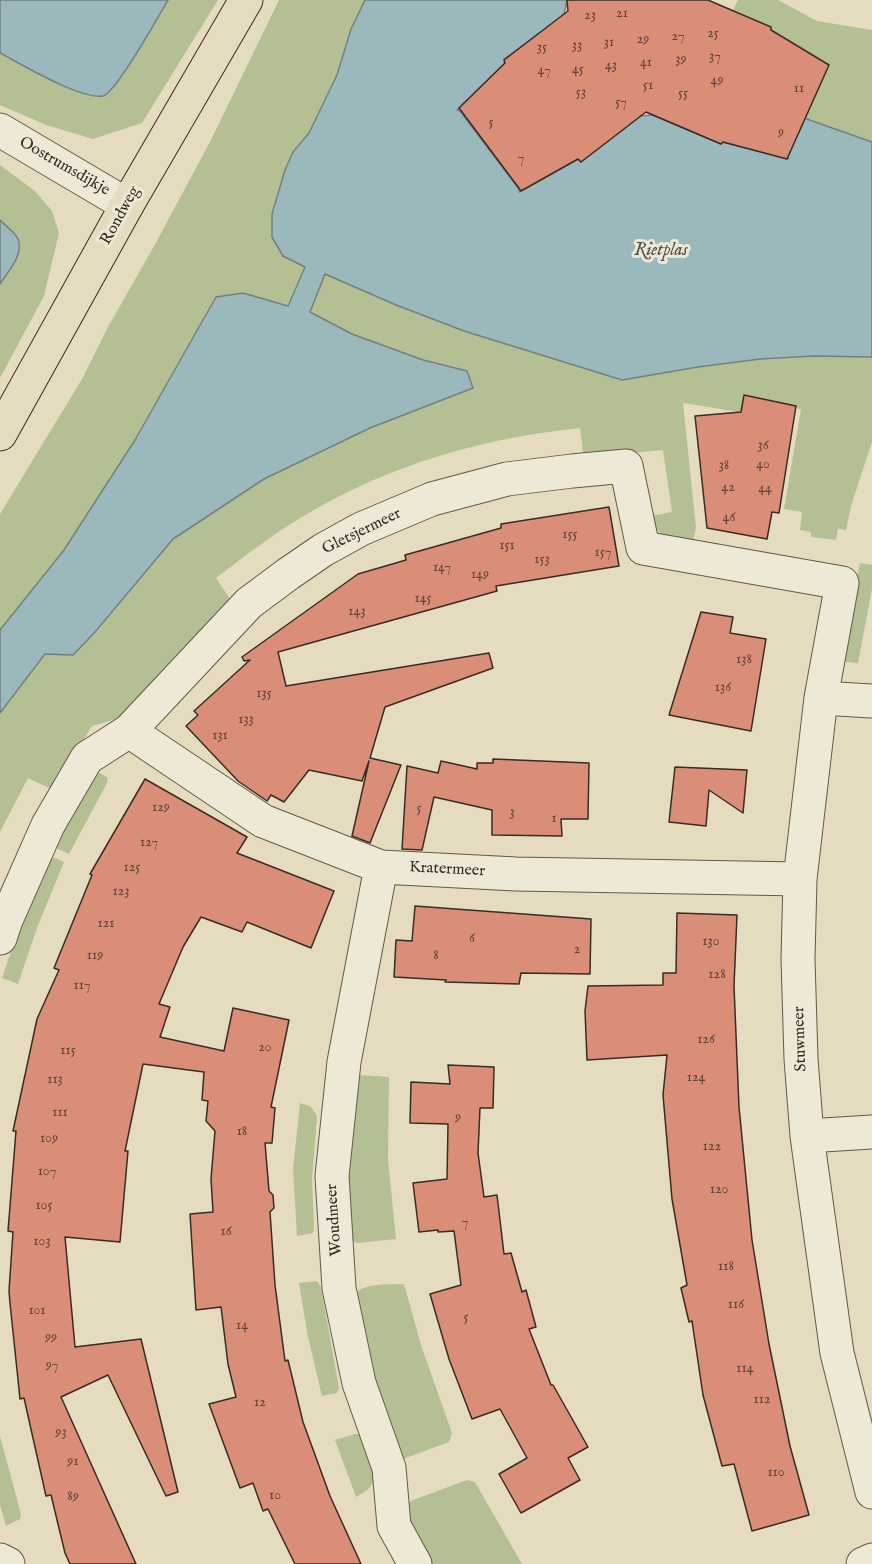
<!DOCTYPE html>
<html>
<head>
<meta charset="utf-8">
<style>
  body { margin:0 }
  canvas { display:block; background:#e5dcc0 }
</style>
</head>
<body>
<canvas width="872" height="1564"></canvas>
<script>
const ctx = document.querySelector('canvas').getContext('2d');
ctx.lineJoin = 'round';
function paint(path, color) {
  ctx.fillStyle = color;
  ctx.fill(path, 'evenodd');
}
function stroke(path, color, width, dash) {
  ctx.strokeStyle = color;
  ctx.lineWidth = width;
  ctx.lineCap = dash ? 'butt' : 'round';
  ctx.setLineDash(dash || []);
  ctx.stroke(path);
}
function label(font, color, halo, rows, align = 'center') {
  ctx.font = font + ' "IM FELL English",serif';
  ctx.lineWidth = 6;
  ctx.setLineDash([]);
  ctx.textBaseline = 'middle';
  ctx.strokeStyle = halo;
  ctx.fillStyle = color;
  for (const [text, x, y, turn = 0] of rows) {
    ctx.save();
    ctx.translate(x, y);
    ctx.rotate((+turn || 0) * Math.PI / 180);
    ctx.textAlign = isNaN(turn) ? turn : align;
    if (halo) ctx.strokeText(text, 0, 0);
    ctx.fillText(text, 0, 0);
    ctx.restore();
  }
}
const green = new Path2D(`
  M168 0H218L142 123 93 139 46 125 0 105V53L77 91 108 93 122 76Z
  M279 0H365L351 29 337 75 309 133 293 152 305 266 287 306 243 293 216 297 135 440 64 550 0 630V514L82 379 108 327 153 248 211 140Z
  M738 0H778L817 21 872 30V142L804 118 829 65 771 30V26L733 10Z
  M0 165 35 191 52 211 59 233 44 296 0 378V284L18 255 19 249 14 234 0 220Z
  M325 274 396 305 464 331 621 380 698 367 760 359 814 356 872 357V442L851 506 846 530 838 529 836 540 811 537V532L800 530 802 512 784 509 801 409 747 403 745 413 683 403 696 528 692 546C673 540 655 538 651 516L672 512 663 450 586 457 583 453 580 428C555 431 531 434 507 439 440 452 373 476 314 510 279 529 248 554 216 578L234 605 124 717 92 726 53 790 28 778 0 832V713L45 654 95 632 173 539 264 479 370 428 473 388 466 371 423 360 352 334 310 312Z
  M860 563 872 565V589L858 663 846 662 842 658 841 652Z
  M95 770 108 778 107 783 69 854 54 847Z
  M50 856 64 862 37 928 18 984 2 978 21 922Z
  M359 1075 389 1077 388 1159 396 1239 357 1243 350 1239 345 1172Z
  M300 1103 310 1106 316 1114 317 1118 312 1179 314 1228 313 1233 297 1236 293 1169Z
  M317 1281 321 1287 339 1388 337 1393 322 1396 308 1337 299 1283Z
  M404 1284 421 1345 452 1433 449 1442 403 1459 393 1454 353 1297C360 1282 390 1285 404 1284Z
  M355 1434H362C372 1458 389 1482 356 1497L335 1440Z
  M0 1436 21 1514 20 1519 6 1526 0 1505Z
  M467 1480 475 1482 522 1564H426L402 1521 405 1505 413 1500Z`);
const water = new Path2D(`
  M0 0H168C159 15 116 93 103 96 81 100 21 64 0 53Z
  M365 0H567L564 15 504 59 505 63 457 110 460 111 519 189V192L578 159 581 162 640 116 652 115 721 144 723 142 788 159V156L804 118 872 142V357L814 356 760 359 698 367 622 380 464 331 396 305 325 274 310 312 352 334 423 360 467 371 473 388 370 428 264 479 173 539 95 632 73 655 45 654 0 713V630L64 550 135 440 216 297 243 293 288 306 305 267 283 256 272 237V214L285 170 293 152 309 133 337 75 351 29Z
  M0 220C5 225 13 231 17 237 26 252 8 272 0 284Z`);
const building = new Path2D(`
  M567 0H708L771 27V30L829 65 787 159 723 142 721 144 646 112 581 162 578 159 521 191 459 108 505 63 504 60 568 11Z
  M744 395 796 406 779 513 772 512 767 539 707 528 695 416 741 412Z
  M609 507 619 566 496 586 497 591 278 652 286 686 489 653 493 668 385 707 370 758 401 765 370 843 352 836 369 761 362 781 309 770 284 802 271 795 267 801 238 781 186 726 198 715 194 711 250 660 244 661 242 657 358 574 406 560 405 555 501 528V524Z
  M701 612 733 617 730 633 766 639 751 731 669 715Z
  M493 759 589 763 588 819H561L562 836 492 835V810L434 797 422 850 402 849 407 766 438 773 441 761 477 769V763H493Z
  M675 767 747 770 743 813 709 790 706 826 669 822Z
  M145 779 247 837 237 853 334 891 311 948 247 922 242 932 201 917 183 947 159 1004 170 1007 160 1037 224 1051 233 1008 289 1020 271 1107 275 1108 272 1143H265L269 1191 273 1195 274 1208 270 1212 275 1285 285 1361 288 1360 303 1422 330 1496 361 1564H295L268 1509 263 1511 253 1483 240 1488 209 1404 236 1397 228 1364 221 1307 196 1310 190 1214 213 1212 211 1179 215 1131 206 1121 208 1101 202 1100 204 1072 143 1064 125 1151H128L120 1242 65 1237 75 1347 141 1339 178 1492 166 1496 108 1375 61 1397 136 1564H70L65 1553 51 1495 46 1496 24 1398 20 1399 10 1303 9 1291 13 1232 8 1231 16 1131H13L37 1019 59 970 54 968 92 875 90 874Z
  M415 906 591 919 590 974 521 973 519 984 445 982 446 980 394 977 396 940 412 941Z
  M677 913 737 915 734 986 739 1107 752 1240 769 1344 790 1446 809 1515 752 1531 734 1464 722 1466 703 1395 692 1321 689 1322 681 1288 687 1285 672 1199 663 1095 667 1055 587 1060 585 1011 588 986 663 985V973H676Z
  M448 1065 494 1067 493 1108H480L478 1153 484 1197 497 1195 504 1254 511 1253 522 1292 526 1290 536 1327 529 1329 551 1385H553L588 1447 568 1458 580 1480 521 1513 499 1474 527 1458 500 1409 472 1419 449 1359 430 1294 461 1285 454 1231 438 1232V1230L419 1232 413 1183 447 1179 448 1124 410 1123 411 1082 450 1084Z`);
const minor = new Path2D(`
  M0 130 127 205
  M821 698 872 701
  M129 731 263 821 381 867 516 874 800 879
  M381 867 344 1062 332 1176 339 1288 359 1383 389 1468 394 1526 415 1564
  M0 938 6 920 48 825 87 758 129 731 249 603 288 574 323 550 361 529 432 499 507 479 572 471 626 466 643 548 842 583 821 698 800 879 798 959 801 1059 807 1136 837 1353 872 1492
  M807 1136 872 1132
  M0 1560 8 1564
  M863 1564 872 1560`);
const major = new Path2D(`
  M0 434 127 205 246 0`);
const numberNames = [
  ["21",622,14],
  ["23",590,16],
  ["25",713,34],
  ["27",678,37],
  ["29",643,40],
  ["31",609,43],
  ["33",577,46],
  ["35",542,48],
  ["37",715,57],
  ["39",681,60],
  ["41",646,63],
  ["43",611,66],
  ["45",578,70],
  ["47",544,71],
  ["49",717,81],
  ["51",648,86],
  ["11",799,89],
  ["53",581,93],
  ["55",683,94],
  ["57",621,103],
  ["5",491,123],
  ["9",781,133],
  ["7",521,159],
  ["36",763,446],
  ["40",763,465],
  ["38",724,466],
  ["42",728,488],
  ["44",765,489],
  ["46",729,518],
  ["155",570,535],
  ["151",507,546],
  ["157",603,553],
  ["153",542,560],
  ["147",442,568],
  ["149",480,575],
  ["145",423,599],
  ["143",357,612],
  ["138",744,660],
  ["136",723,688],
  ["135",264,694],
  ["133",246,720],
  ["131",220,736],
  ["129",161,808],
  ["5",419,809],
  ["3",512,813],
  ["1",554,819],
  ["127",149,843],
  ["125",132,868],
  ["123",121,892],
  ["121",106,924],
  ["6",472,939],
  ["130",711,942],
  ["2",577,950],
  ["119",95,956],
  ["8",436,956],
  ["128",717,975],
  ["117",82,986],
  ["126",706,1040],
  ["20",265,1048],
  ["115",68,1051],
  ["124",696,1078],
  ["113",55,1080],
  ["111",60,1113],
  ["9",458,1118],
  ["18",242,1132],
  ["109",49,1139],
  ["122",712,1147],
  ["107",47,1172],
  ["120",719,1190],
  ["105",44,1206],
  ["7",465,1223],
  ["16",226,1232],
  ["103",42,1242],
  ["118",726,1267],
  ["116",736,1305],
  ["101",37,1311],
  ["5",466,1318],
  ["14",242,1326],
  ["99",51,1338],
  ["97",52,1366],
  ["114",745,1369],
  ["112",762,1400],
  ["12",260,1403],
  ["93",61,1433],
  ["91",73,1462],
  ["110",776,1473],
  ["10",275,1496],
  ["89",73,1497]
];
const streetNames = [
  ["Oostrumsdijkje",64,167,30],
  ["Rondweg",121,216,-61],
  ["Gletsjermeer",362,532,-26],
  ["Kratermeer",447,870,3],
  ["Stuwmeer",801,1039,-92],
  ["Woudmeer",335,1220,-94]
];
const waterNames = [
  ["Rietplas",661,251]
];
paint(green, '#b4c093');
paint(water, '#9bb9bd');
stroke(water, '#748080', 1.5);
paint(building, '#da8e77');
stroke(building, '#392b25', 1.5);
stroke(minor, '#64574c', 35);
stroke(major, '#392b25', 35);
stroke(minor, '#eee8d6', 33);
stroke(major, '#e5dcc0', 33);
label('14px', '#61443a', null, numberNames);
label('16px', '#392b25', '#eee8d6', streetNames);
label('italic 18px', '#524e4b', '#eee8d6', waterNames);
</script>
</body>
</html>
